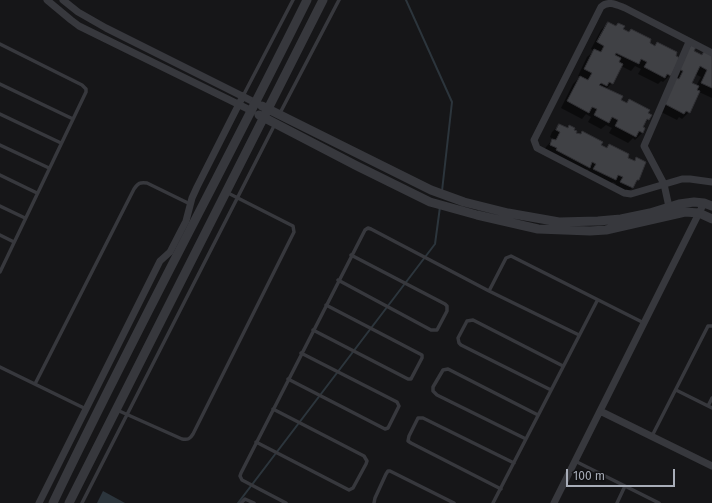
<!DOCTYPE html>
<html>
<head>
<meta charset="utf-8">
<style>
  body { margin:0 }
  #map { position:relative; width:712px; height:503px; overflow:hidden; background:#161618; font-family:"Fira Sans",sans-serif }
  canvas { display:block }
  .scale { position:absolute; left:566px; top:469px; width:109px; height:18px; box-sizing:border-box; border:2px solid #a8adb8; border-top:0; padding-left:5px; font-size:12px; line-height:14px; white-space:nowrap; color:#a8adb8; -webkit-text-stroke:3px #111113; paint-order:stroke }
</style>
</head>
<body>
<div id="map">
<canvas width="712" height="503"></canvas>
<div class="scale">100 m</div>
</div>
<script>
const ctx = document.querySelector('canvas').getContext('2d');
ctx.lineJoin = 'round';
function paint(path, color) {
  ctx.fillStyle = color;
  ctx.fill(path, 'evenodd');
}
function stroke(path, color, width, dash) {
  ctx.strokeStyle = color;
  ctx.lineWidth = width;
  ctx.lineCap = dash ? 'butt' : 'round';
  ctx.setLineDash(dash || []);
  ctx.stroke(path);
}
const water = new Path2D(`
  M103 491 125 503H97Z`);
const shadow = new Path2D(`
  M608 23 615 27 618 24 622 30 654 46 657 43 670 75 663 82 661 81 658 84 638 74 641 69 635 66 631 71 621 66 612 83 606 89 620 101 626 104 629 100 647 114 648 120 642 126V127L644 129 642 133 635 140 633 138 628 143 609 133 612 128 606 125 601 129 588 122 591 117 586 114 582 119 561 108 573 84 580 77 578 76 587 57 594 51 591 49 601 30Z
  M693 52 701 56 704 52 712 56V98L699 92 689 112 682 119 679 117 677 120 657 110 673 76ZM695 74 701 77 696 86 690 83Z
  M559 125 567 129 569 127 574 133 579 135 582 132 600 146 606 148 609 146 626 158 634 162 637 159 638 180 632 188 625 194 614 189 616 184 613 182 608 186 587 176 589 171 587 169 582 174 543 152 546 147 553 139 550 137 552 132Z`);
const stream = new Path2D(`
  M406 0 452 102 442 191
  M238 503 435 244 440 207`);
const building = new Path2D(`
  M608 22 616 26 618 23 625 26 623 29 629 32 631 29 651 39 650 43 655 46 657 42 677 52 676 56 680 58 671 76 667 74 665 78 644 67 647 62 641 59 639 64 616 53 615 55 621 58 619 62 623 64 613 84 609 82 607 86 601 83 599 85 623 96 621 100 627 103 629 99 650 110 648 113 652 115 649 120 647 119 643 127 645 128 643 133 639 131 636 137 615 126 618 120 612 117 609 123 594 115 597 109 592 107 589 113 567 101 580 76 588 80 592 73 584 69 594 49 601 52 604 46 597 42Z
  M691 45 696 47 694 51 702 55 704 51 712 55V88L701 83 707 70 700 66 692 83 699 86 697 90 700 91 690 113 686 111 684 114 663 103 675 77 679 79 683 71 679 69Z
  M559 124 568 128 569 125 575 128 574 130 577 131 576 133 581 134 582 131 603 142 601 145 607 148 609 144 629 154 628 158 635 161 636 157 646 162 639 180H637L633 188 620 182 623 177 618 175 616 180 593 169 596 164 592 162 590 168 556 150 557 148 550 145 552 139 556 140 560 132 556 130Z`);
const service = new Path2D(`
  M0 44 82 85 86 89V92L0 272
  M0 84 73 119
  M243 96 293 0
  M280 113 339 0
  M0 114 61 143
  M0 145 49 168
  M0 175 37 193
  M0 206 25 218
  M0 235 14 242
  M338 280 431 330H437L447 311V306L445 304 351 255
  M489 291 506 258 511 256 644 323
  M313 330 408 379H411L412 377 422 358V355L326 305
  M0 367 86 409
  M288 379 385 429 388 428 399 406 397 402 301 353
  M35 384 134 189C138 183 140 182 147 183L190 204
  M551 390 461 345 459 343 458 338 467 321 473 320 563 366
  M676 390 712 408
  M708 406 712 398
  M117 410 182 439C188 440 190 439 193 434L294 232 293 226 289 224 226 192
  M652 436 707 328 708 326H712
  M526 439 437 395 433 391V387L443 370 448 369 538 415
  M256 442 349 490 353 488 366 464 367 461 364 456 273 409
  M575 461 659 503
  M501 489 411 443 408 441 409 436 418 418H423L514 463
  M82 503 275 124
  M241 503 245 499 254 503
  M286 503 242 480 240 476 241 473 365 230 368 228 371 229 489 291 579 335
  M374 503 375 498 386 474 388 471H390L454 503
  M493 503 597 301
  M617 503 625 486`);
const minor = new Path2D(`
  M47 0 71 20 79 26 252 111
  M63 0 78 12 106 28 256 103
  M712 53 625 8C617 5 608 0 601 7L534 140 537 148 624 193 631 194 682 179H690L712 182
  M669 207 664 184 644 146 689 42
  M600 411 712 466
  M39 503 160 261 170 252 186 221 192 198 197 187 243 96
  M554 503 704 203`);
const tertiary = new Path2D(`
  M262 106 431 190 464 202 508 213 559 222 598 221 621 219 650 213 679 204 694 202 704 203 712 206
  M259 115 357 166 430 202 477 215 538 229 590 231 606 230 685 212 699 213 712 219
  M53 503C134 333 224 168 307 0
  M69 503 323 0`);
paint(water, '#2c353c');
paint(shadow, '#0007');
stroke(stream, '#2c353c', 2);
paint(building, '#404145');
stroke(building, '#303034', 1);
stroke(service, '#37383d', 3.5);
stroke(minor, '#37383d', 7);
stroke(tertiary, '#37383d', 9);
</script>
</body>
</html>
